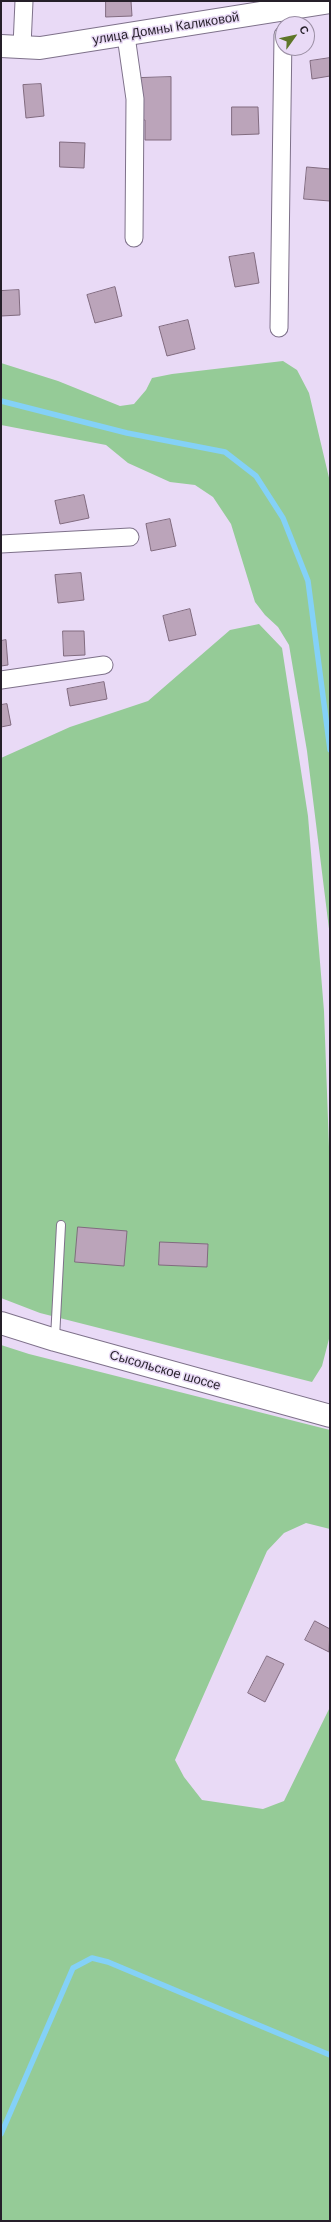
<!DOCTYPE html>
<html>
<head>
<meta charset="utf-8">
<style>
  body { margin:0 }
  #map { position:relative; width:331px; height:2222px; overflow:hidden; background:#e9daf6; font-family:"DM Sans",sans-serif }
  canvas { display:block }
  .frame { position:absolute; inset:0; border:2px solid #251f29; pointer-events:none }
  .north { position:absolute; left:275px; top:16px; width:40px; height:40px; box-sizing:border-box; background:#e9daf6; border:1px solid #9b8fa4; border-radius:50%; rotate:57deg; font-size:11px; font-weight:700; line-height:16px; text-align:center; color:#251f29 }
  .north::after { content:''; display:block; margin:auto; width:14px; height:18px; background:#5e7628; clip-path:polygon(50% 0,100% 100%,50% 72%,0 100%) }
</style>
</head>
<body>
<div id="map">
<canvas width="331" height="2222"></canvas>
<div class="frame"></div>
<div class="north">С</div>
</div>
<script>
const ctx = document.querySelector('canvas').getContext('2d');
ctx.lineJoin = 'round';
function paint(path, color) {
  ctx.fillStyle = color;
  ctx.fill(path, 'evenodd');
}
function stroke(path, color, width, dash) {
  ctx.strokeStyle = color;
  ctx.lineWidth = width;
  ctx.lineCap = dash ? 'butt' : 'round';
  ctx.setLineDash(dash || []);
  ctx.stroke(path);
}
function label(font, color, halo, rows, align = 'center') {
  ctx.font = font + ' "DM Sans",sans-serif';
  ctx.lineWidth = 3;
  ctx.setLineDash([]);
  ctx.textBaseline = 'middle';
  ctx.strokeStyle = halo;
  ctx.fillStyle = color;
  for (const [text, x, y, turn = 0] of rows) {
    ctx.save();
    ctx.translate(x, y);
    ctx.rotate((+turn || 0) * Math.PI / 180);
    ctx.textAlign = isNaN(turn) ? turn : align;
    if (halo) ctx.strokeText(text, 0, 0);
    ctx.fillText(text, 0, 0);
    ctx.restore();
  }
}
const green = new Path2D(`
  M283 361 297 370 309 393 330 482V937L307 751 289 645 278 627 265 615 255 602 231 524 213 497 195 485 170 482 128 463 106 445 1 425V363L58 381 120 406 134 404 146 390 152 378 172 374Z
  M259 624 282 648 308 816 324 1011 330 1174V1335L322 1366 312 1382 40 1313 1 1298V758L70 727 148 701 230 630Z
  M1 1345 29 1354 330 1430V1529L306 1523 284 1533 267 1551 175 1760 184 1777 202 1800 263 1809 284 1801 330 1707V2221H1Z`);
const stream = new Path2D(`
  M1 401 127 433 225 452 256 476 283 518 308 581 330 750
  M1 2134 73 1968 92 1958 108 1962 330 2055`);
const building = new Path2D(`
  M106 1H131L132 16 106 17Z
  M330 58V76L312 79 310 61Z
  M171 77V140H145V120H140V78Z
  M41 84 44 116 26 118 23 85Z
  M232 107H258L259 134 232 135Z
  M60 142 85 143 84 168 60 167Z
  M307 167 330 169V201L304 199Z
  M254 253 259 283 235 287 229 257Z
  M115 287 122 316 95 323 87 295Z
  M19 290 20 315 1 316V291Z
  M188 320 195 349 167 356 159 327Z
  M84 495 89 518 60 524 55 501Z
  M170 519 176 546 151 551 146 524Z
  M81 573 84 600 58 603 55 575Z
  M190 609 196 635 169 641 163 616Z
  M63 631H84L85 655 64 656Z
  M6 640 8 665 1 666V641Z
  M104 682 107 699 70 706 67 689Z
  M7 704 11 725 1 727V705Z
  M78 1227 127 1231 124 1266 75 1262Z
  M160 1242 208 1244 207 1267 159 1265Z
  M315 1621 330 1629 329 1652 305 1640Z
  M267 1656 284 1664 265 1702 248 1693Z`);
const service = new Path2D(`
  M55 1338 61 1225`);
const minor = new Path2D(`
  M126 36 135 99 134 238
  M22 46 24 1
  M279 328 283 35
  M1 544 130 537
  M1 680 104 665`);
const secondary = new Path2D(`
  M1 46 40 48 330 2`);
const trunk = new Path2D(`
  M1 1323 55 1340 330 1416`);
const streetNames = [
  ["улица Домны Каликовой",166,29,-9],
  ["Сысольское шоссе",165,1371,16]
];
paint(green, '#95cb97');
stroke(stream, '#84d1f7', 5.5);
paint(building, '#bba4ba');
stroke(building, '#816b7f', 1);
stroke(service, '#7e718a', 10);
stroke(minor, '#7e718a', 19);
stroke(secondary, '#7e718a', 24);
stroke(trunk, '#7e718a', 24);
stroke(service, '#fff', 8);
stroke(minor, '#fff', 17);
stroke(secondary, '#fff', 22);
stroke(trunk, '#fff', 22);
label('13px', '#251f29', '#e9daf6', streetNames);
</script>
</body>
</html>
